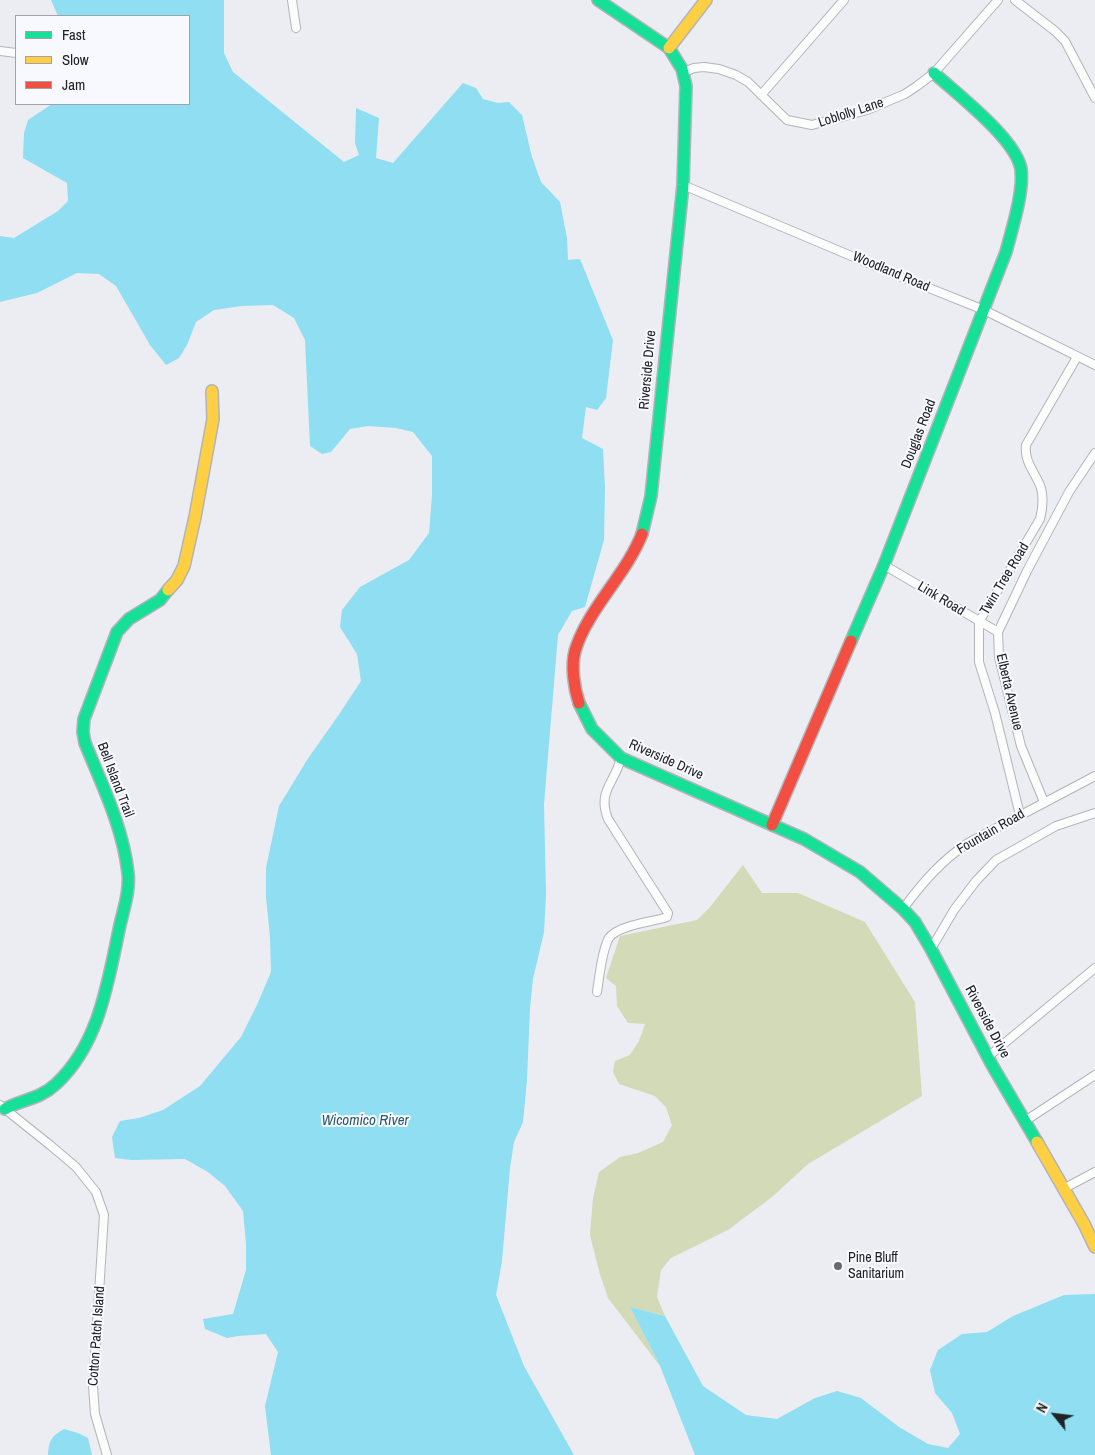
<!DOCTYPE html>
<html>
<head>
<meta charset="utf-8">
<style>
  body { margin:0 }
  #map { position:relative; width:1095px; height:1455px; overflow:hidden; background:#ebedf2; font-family:"Archivo Narrow",sans-serif }
  canvas { display:block }
  .legend { position:absolute; left:15px; top:15px; width:175px; height:90px; box-sizing:border-box; background:#f7f9ff; border:1px solid #a1a3a8; margin:0; padding:6px 9px; list-style:none; font-size:15px; color:#212225 }
  .legend li { display:flex; align-items:center; gap:10px; height:25px }
  .legend b { width:25px; border:1px solid #a1a3a8 }
  .north { position:absolute; left:1030px; top:1390px; width:50px; height:50px; -webkit-text-stroke:4px #f7f9ff; paint-order:stroke; rotate:299deg; font-size:14px; font-weight:700; line-height:20px; text-align:center; color:#212225 }
  .north::after { content:''; display:block; margin:auto; width:18px; height:22px; background:#212225; clip-path:polygon(50% 0,100% 100%,50% 72%,0 100%) }
</style>
</head>
<body>
<div id="map">
<canvas width="1095" height="1455"></canvas>
<ul class="legend">
<li><b style="height:6px;background:#16e098"></b>Fast</li>
<li><b style="height:6px;background:#ffcf43"></b>Slow</li>
<li><b style="height:6px;background:#f24e42"></b>Jam</li>
</ul>
<div class="north">N</div>
</div>
<script>
const ctx = document.querySelector('canvas').getContext('2d');
ctx.lineJoin = 'round';
function paint(path, color) {
  ctx.fillStyle = color;
  ctx.fill(path, 'evenodd');
}
function stroke(path, color, width, dash) {
  ctx.strokeStyle = color;
  ctx.lineWidth = width;
  ctx.lineCap = dash ? 'butt' : 'round';
  ctx.setLineDash(dash || []);
  ctx.stroke(path);
}
function label(font, color, halo, rows, align = 'center') {
  ctx.font = font + ' "Archivo Narrow",sans-serif';
  ctx.lineWidth = 4;
  ctx.setLineDash([]);
  ctx.textBaseline = 'middle';
  ctx.strokeStyle = halo;
  ctx.fillStyle = color;
  for (const [text, x, y, turn = 0] of rows) {
    ctx.save();
    ctx.translate(x, y);
    ctx.rotate((+turn || 0) * Math.PI / 180);
    ctx.textAlign = isNaN(turn) ? turn : align;
    if (halo) ctx.strokeText(text, 0, 0);
    ctx.fillText(text, 0, 0);
    ctx.restore();
  }
}
const green = new Path2D(`
  M743 865 762 893H798L865 922 915 1002 922 1096 808 1164 772 1197 728 1230 671 1258 661 1270 657 1297 665 1316 630 1307 660 1366 608 1298 599 1271 590 1235 593 1198 599 1172 620 1157 638 1153 663 1142 672 1125 666 1107 655 1096 619 1084 613 1072 615 1061 630 1055 639 1041 645 1024 628 1023 617 1006 616 986 606 978 620 936 697 920 710 907Z`);
const water = new Path2D(`
  M51 0H224V53L233 72 344 162 359 155 355 143 356 108 379 118 376 158 393 163 463 83 476 88 483 99 498 103 509 102 522 115 532 157 541 182 560 202 567 238 568 260 580 259 613 340 606 398 597 410 586 407 582 438 603 449 605 488 604 540 585 607 572 611 558 635 544 804 546 895 544 932 533 979 530 1008 527 1080 523 1122 514 1142 510 1168 502 1261 496 1295 524 1366 574 1455H271L265 1406 278 1352 266 1334 238 1336 227 1338 205 1329 203 1319 233 1314 246 1270V1244L243 1211 225 1186 208 1172 185 1159 131 1160 115 1158 112 1137 120 1121 139 1118 163 1110 200 1086 241 1037 257 1005 271 972 270 937 266 897V868L279 806 307 760 340 713 361 681 357 654 340 627 342 610 360 587 409 560 429 533 432 495V456L413 432 396 428 368 426 350 429 331 452 322 454 310 446 305 340 294 318 273 305 242 306 214 310 196 322 187 345 179 358 166 365 150 345 116 286 99 274 77 273 37 293 0 302V236L14 238 58 211 68 201 67 183 23 158 24 133 28 120 52 104H189V16H58Z
  M1095 1294V1455H695L660 1366 630 1307 665 1316 703 1386 746 1415 777 1419 815 1398 837 1391 861 1398 899 1427 928 1444 948 1448 960 1434 952 1413 935 1393 930 1370 938 1350 962 1334 987 1332 1013 1316 1064 1295Z
  M64 1429 78 1433 88 1438 92 1455H48C49 1440 51 1437 64 1429Z`);
const street = new Path2D(`
  M292 0 296 28
  M1015 0 1055 31 1065 41 1095 98
  M0 51 16 53
  M684 72 694 68 704 67 719 69 736 75 748 82 787 120 812 125 867 110 905 94 917 86 934 73 998 0
  M761 95 844 0
  M683 185 894 274 984 310 1095 365
  M884 565 998 632
  M1044 802 1021 746 999 657 998 632 1027 571 1069 492 1095 453
  M1020 815 995 713 979 662V622L1040 519C1043 508 1044 493 1039 483 1033 470 1024 460 1026 445L1077 357
  M903 909C922 883 941 861 968 843L1095 776
  M931 949 954 910 976 881 996 860 1056 826 1095 813
  M597 992C599 979 602 949 609 938 617 926 650 922 664 918L667 917 668 913 608 819C597 791 615 783 621 758
  M989 1056 1095 968
  M0 1105 50 1145 76 1167 96 1192 104 1215 93 1386 95 1414 107 1455
  M1025 1121 1095 1075
  M1063 1189 1095 1172`);
const fast = new Path2D(`
  M598 0 669 48 682 69 686 86 683 185 651 496 642 534
  M851 641 884 565 1006 252C1012 229 1024 192 1021 169 1016 139 957 94 934 73
  M579 703 592 729 621 758 804 839 860 872 903 909 915 922 931 949 992 1065 1037 1142
  M5 1109C22 1099 39 1100 56 1084 100 1043 108 981 120 925 124 908 130 890 128 873 123 827 102 785 85 743L83 732 84 719 117 632 129 619 160 600 168 590`);
const slow = new Path2D(`
  M669 48 706 0
  M168 590 177 580 184 566 195 517 213 419 212 391
  M1037 1142 1084 1224 1095 1247`);
const jam = new Path2D(`
  M579 703C574 688 571 666 575 651 587 610 626 575 642 534
  M772 825 851 641`);
const markers = [
  [838,1266,5,"#68696d"]
];
const streetNames = [
  ["Loblolly Lane",851,113,-18],
  ["Woodland Road",891,272,23],
  ["Riverside Drive",648,370,-85],
  ["Douglas Road",919,434,-69],
  ["Twin Tree Road",1005,579,-59],
  ["Link Road",941,599,31],
  ["Elberta Avenue",1009,692,77],
  ["Riverside Drive",666,760,24],
  ["Bell Island Trail",115,780,69],
  ["Fountain Road",991,832,-30],
  ["Riverside Drive",987,1022,62],
  ["Cotton Patch Island",97,1336,-86]
];
const poiNames = [
  ["Pine Bluff",848,1258],
  ["Sanitarium",848,1274]
];
const waterNames = [
  ["Wicomico River",365,1121]
];
paint(green, '#d2dab7');
paint(water, '#8fdef1');
stroke(street, '#b2b4b8', 10);
stroke(fast, '#b2b4b8', 14);
stroke(slow, '#b2b4b8', 14);
stroke(jam, '#b2b4b8', 14);
stroke(street, '#fcfcfd', 8);
stroke(fast, '#16e098', 11);
stroke(slow, '#ffcf43', 11);
stroke(jam, '#f24e42', 11);
for (const [x, y, r, color] of markers) {
  const dot = new Path2D();
  dot.arc(x, y, r, 0, 2 * Math.PI);
  ctx.fillStyle = color;
  ctx.fill(dot);
  stroke(dot, '#f7f9ff', 2);
}
label('14px', '#212225', '#f7f9ff', streetNames);
label('14px', '#212225', '#f7f9ff', poiNames, 'left');
label('italic 15px', '#2b5b66', '#f7f9ff', waterNames);
</script>
</body>
</html>
